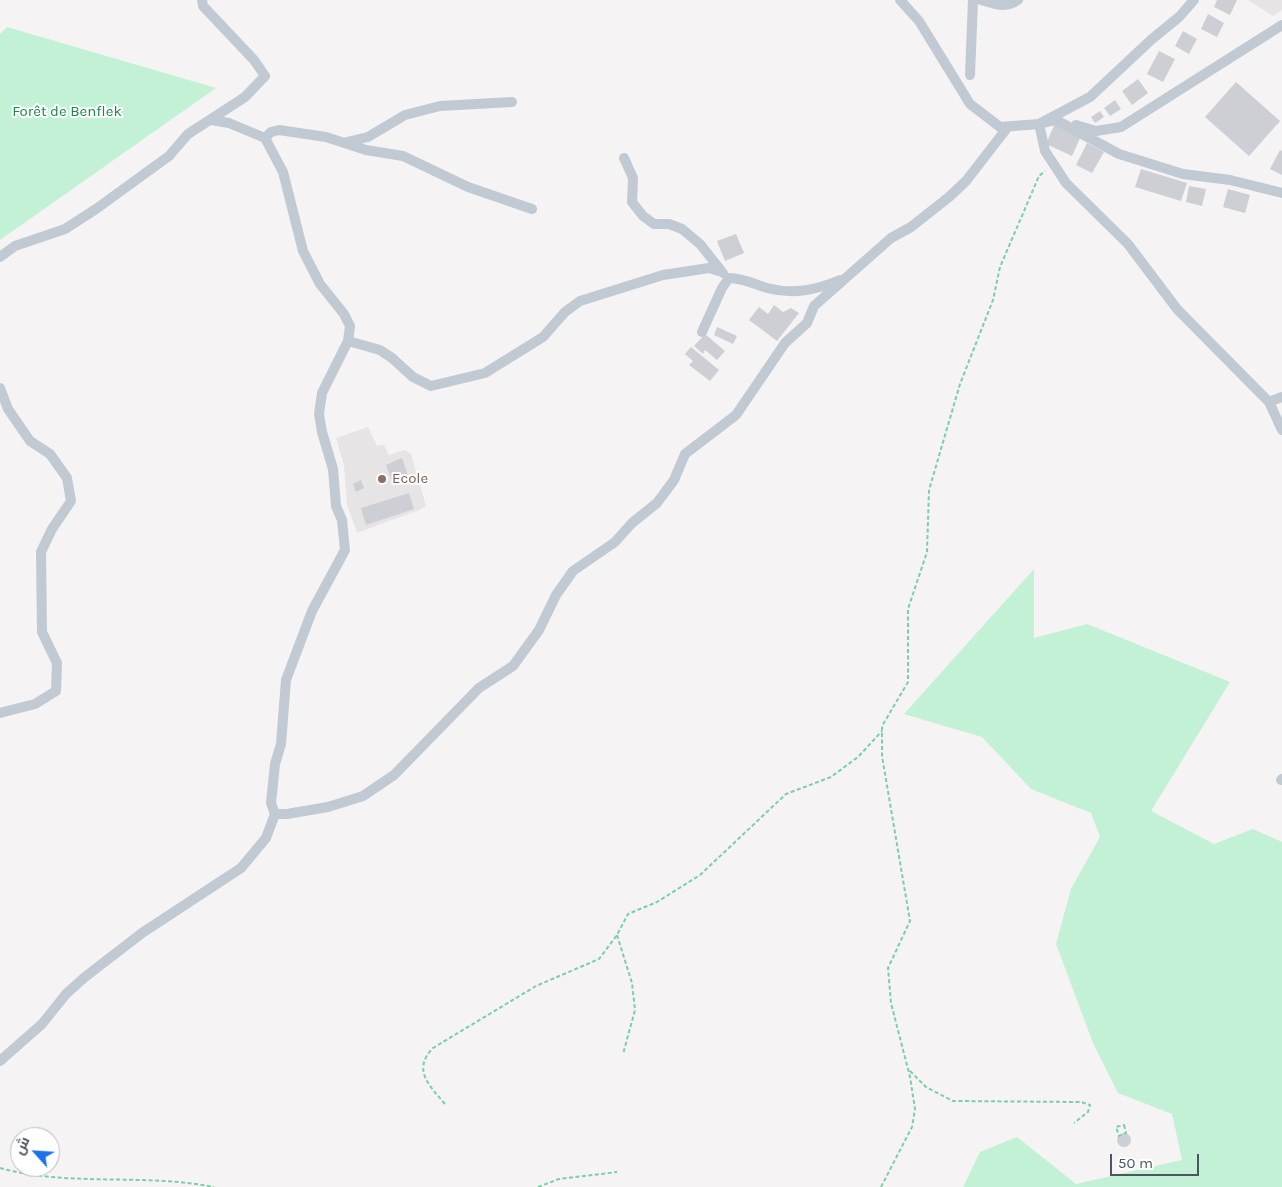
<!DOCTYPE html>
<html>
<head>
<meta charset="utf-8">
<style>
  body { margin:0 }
  #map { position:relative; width:1282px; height:1187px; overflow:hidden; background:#f5f3f3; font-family:Karla,Cairo,sans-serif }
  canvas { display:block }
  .north { position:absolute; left:10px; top:1127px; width:50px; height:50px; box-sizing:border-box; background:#fff; border:1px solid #b7bbc0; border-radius:50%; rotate:296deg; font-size:14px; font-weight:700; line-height:20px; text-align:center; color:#4a5661 }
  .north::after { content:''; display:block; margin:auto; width:18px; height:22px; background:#1a73e8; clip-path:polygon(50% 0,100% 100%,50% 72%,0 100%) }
  .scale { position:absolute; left:1110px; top:1154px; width:89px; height:22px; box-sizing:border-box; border:2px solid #4a5661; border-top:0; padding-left:6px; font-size:15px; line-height:18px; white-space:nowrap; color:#4a5661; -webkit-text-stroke:4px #fff; paint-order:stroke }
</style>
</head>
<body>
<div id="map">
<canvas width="1282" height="1187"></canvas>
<div class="north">ش</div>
<div class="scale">50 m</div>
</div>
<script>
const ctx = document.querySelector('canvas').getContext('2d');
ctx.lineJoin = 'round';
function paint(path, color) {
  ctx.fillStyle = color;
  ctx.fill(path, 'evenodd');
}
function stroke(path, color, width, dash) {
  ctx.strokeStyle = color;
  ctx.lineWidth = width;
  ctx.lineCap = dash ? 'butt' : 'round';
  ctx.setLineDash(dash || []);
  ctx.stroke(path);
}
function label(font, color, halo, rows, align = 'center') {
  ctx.font = font + ' Karla,sans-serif';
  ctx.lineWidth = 4;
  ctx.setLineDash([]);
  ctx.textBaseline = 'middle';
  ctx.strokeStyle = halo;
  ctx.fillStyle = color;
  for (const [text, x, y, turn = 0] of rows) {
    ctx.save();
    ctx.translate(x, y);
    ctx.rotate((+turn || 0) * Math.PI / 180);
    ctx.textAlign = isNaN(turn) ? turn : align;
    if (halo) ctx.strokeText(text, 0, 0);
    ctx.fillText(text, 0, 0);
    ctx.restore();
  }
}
const education = new Path2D(`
  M1248 0H1282V10L1273 16Z
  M368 427 377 446 384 445 389 455 404 450 411 454 426 506 419 510 357 533 347 504 344 465 336 438Z`);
const green = new Path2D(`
  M7 27 216 88 0 240V34Z
  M1034 569V638L1087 624 1230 682 1151 811 1214 844 1253 829 1282 842V1187H963L980 1152 1017 1137 1076 1184 1182 1160 1172 1114 1118 1093 1093 1043 1056 944 1071 889 1100 837 1091 813 1031 789 982 737 904 714Z`);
const building = new Path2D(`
  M1217 0H1237L1230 15 1214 7Z
  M1208 14 1224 23 1217 37 1201 29Z
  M1183 31 1197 39 1189 54 1175 46Z
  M1159 51 1175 59 1163 82 1147 74Z
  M1138 79 1148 93 1132 105 1122 91Z
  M1236 82 1280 121 1249 156 1205 117Z
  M1115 100 1121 109 1110 116 1104 108Z
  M1100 111 1104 117 1095 123 1091 117Z
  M1055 123 1081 136 1072 156 1046 144Z
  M1087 143 1104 152 1092 173 1076 165Z
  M1280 150 1282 151V175L1270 169Z
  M1141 169 1187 183 1181 201 1135 187Z
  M1189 186 1206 189 1202 206 1186 202Z
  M1228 189 1250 195 1245 213 1223 207Z
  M736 234 744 253 725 261 717 241Z
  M774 305 783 312 791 308 799 313 777 341 749 320 759 307 768 314Z
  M717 327 737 336 733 344 714 335Z
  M705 334 725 351 717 360 705 350 703 354 694 346Z
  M691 347 719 370 710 381 689 365 693 361 685 354Z
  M402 458 408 476 392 482 386 465Z
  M361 480 364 488 356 492 353 484Z
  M409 493 414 509 366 525 361 508Z
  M1117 1140a7 7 0 1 1 14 0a7 7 0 1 1-14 0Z`);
const path = new Path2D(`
  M617 935 632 983 635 1010 623 1054
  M910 1071 926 1087 953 1101 1081 1102 1090 1105 1088 1112 1074 1123
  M445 1104C429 1085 412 1070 433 1048L536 986 599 959 617 935 628 914 657 902 700 875 786 794 831 777 858 757 882 731
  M1124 1125 1126 1133 1119 1136 1116 1127Z
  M0 1168C68 1187 143 1173 214 1187
  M538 1187 559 1179 617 1172
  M881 1187 912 1127 915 1109 910 1077 891 1003 888 968 910 921 882 756V726L908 682V609L927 552 929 490 960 384 993 300 1000 267 1039 176 1045 171`);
const minor = new Path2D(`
  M900 0 919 21 970 104 1000 127 1039 124 1056 120 1119 154 1183 174 1230 180 1282 193
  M981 0C995 4 1005 9 1018 0
  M1194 0 1179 17 1152 39 1090 97 1039 124 1045 151 1066 183 1128 244 1177 309 1269 402 1282 430
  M970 75 973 0
  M211 120 229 123 265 138 283 172 303 251 320 284 344 314 350 326 348 341 322 393 319 414 322 432 333 469 336 506 342 520 345 550 312 611 286 680 281 744 275 764 271 803 275 814H287L328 807 363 796 394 775 479 688 513 666 539 630 556 595 573 571 615 542 632 523 657 503 674 480 685 454 736 415 785 343 807 323 814 306 891 238 911 227 949 197 966 181 1007 128
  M1076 125 1096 131 1121 127 1282 25
  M265 138 271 132 279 130 326 137 366 150 403 156 468 187 532 209
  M347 142 368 137 405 115 440 106 512 102
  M624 158 633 178 632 202 643 216 654 224H669L682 229 700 244 723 273
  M0 257 15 246 65 229 96 209 169 156 188 134 245 97 265 76 254 60 203 6 202 0
  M702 332 722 288 729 278C743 278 754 284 767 288 793 295 816 290 840 280
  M348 341 380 350 392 358 413 377 431 386 485 373 543 337 565 312 580 301 663 275 709 268 722 272
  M0 388 8 409 30 441 50 454 67 478 71 501 52 529 41 552 42 632 57 663 56 691 35 704 0 713
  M1269 402 1282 397
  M1281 780 1282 779
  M0 1061 42 1024 66 994 85 977 142 933 241 868 266 838 275 814`);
const markers = [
  [382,479,5,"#8d6e63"]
];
const parkNames = [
  ["Forêt de Benflek",67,112]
];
const educationNames = [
  ["Ecole",392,479]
];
paint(education, '#e6e4e5');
paint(green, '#c3f1d5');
paint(building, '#cdcfd5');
stroke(path, '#7ad0a6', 2, [4, 2.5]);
stroke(minor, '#c1cad2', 10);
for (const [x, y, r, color] of markers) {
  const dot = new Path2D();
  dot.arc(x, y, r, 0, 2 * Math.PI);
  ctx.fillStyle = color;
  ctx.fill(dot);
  stroke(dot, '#fff', 2);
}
label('15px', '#17864f', '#fff', parkNames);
label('15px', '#785e54', '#fff', educationNames, 'left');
</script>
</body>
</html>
